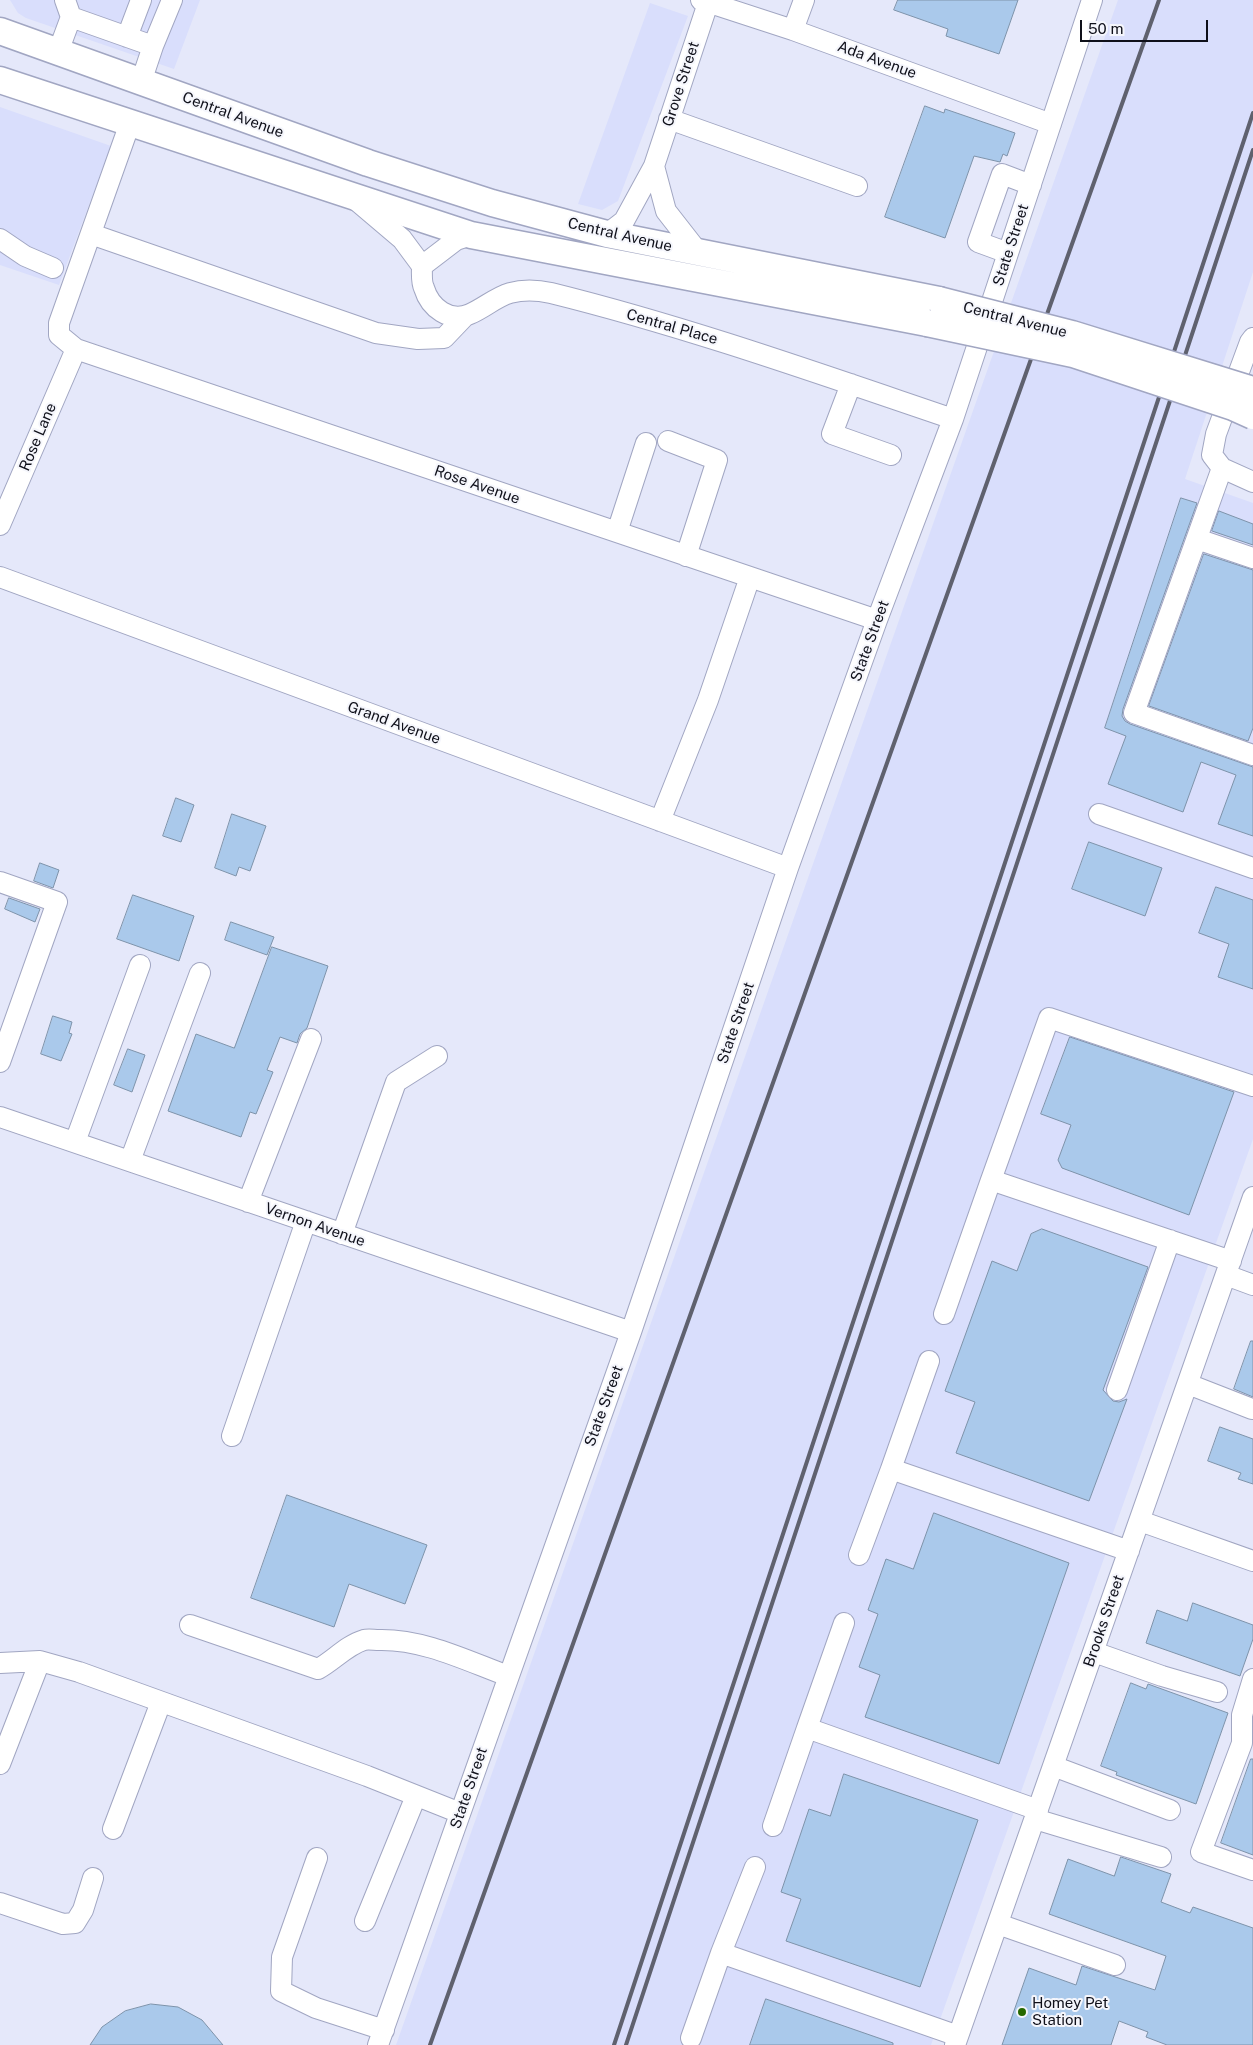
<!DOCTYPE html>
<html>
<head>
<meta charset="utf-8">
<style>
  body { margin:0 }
  #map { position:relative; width:1253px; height:2045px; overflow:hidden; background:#e5e8fa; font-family:"Public Sans",sans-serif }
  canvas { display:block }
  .scale { position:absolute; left:1080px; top:20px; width:128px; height:22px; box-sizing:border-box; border:2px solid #0f101a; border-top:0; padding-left:6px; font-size:15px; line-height:18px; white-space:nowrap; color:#0f101a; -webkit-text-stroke:4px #f5f6fc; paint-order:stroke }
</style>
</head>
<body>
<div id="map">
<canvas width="1253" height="2045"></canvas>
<div class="scale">50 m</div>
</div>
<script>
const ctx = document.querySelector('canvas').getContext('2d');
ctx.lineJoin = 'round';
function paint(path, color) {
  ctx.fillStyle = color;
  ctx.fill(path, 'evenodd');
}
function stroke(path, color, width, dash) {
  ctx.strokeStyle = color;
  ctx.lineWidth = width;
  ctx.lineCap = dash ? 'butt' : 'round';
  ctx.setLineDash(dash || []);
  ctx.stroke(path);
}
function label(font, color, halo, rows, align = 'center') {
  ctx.font = font + ' "Public Sans",sans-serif';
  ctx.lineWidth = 4;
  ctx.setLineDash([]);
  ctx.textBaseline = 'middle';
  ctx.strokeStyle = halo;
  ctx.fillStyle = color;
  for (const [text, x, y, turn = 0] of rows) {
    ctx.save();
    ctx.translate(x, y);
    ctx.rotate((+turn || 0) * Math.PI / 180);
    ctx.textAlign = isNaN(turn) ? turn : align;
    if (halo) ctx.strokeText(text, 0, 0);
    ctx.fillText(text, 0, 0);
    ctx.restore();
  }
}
const built = new Path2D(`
  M10 0H200L174 69 26 18 18 13Z
  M1118 0H1253V272L1185 479 1253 503V1139L931 2045H396Z
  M650 3 688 16 618 201 602 210 578 204Z
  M0 107 111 146 59 285 0 265Z`);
const building = new Path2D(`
  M898 0H1018L999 54 946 36 948 29 894 10Z
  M925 106 944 113 945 109 1015 133 1007 156 1003 154 1000 162 974 156 945 238 885 217Z
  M1181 498 1197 503 1123 709 1122 716 1125 721 1130 724 1253 767V836L1218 824 1236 775 1201 762 1183 812 1108 784 1126 736 1105 728Z
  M1219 511 1253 524V545L1212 531Z
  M1204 554 1253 570V728L1248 741 1149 706Z
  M176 798 194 805 181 842 163 836Z
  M232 814 266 826 250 871 239 867 236 876 215 868Z
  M1089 842 1162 868 1145 916 1072 889Z
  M40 863 59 870 53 888 34 881Z
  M1216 887 1253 900V989L1218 977 1229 944 1199 933Z
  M133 895 194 916 179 961 117 939Z
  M9 898 40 909 35 922 5 909Z
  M231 922 274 937 267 955 225 940Z
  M272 947 328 966 307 1028 300 1034 297 1043 280 1037 267 1070 273 1072 256 1114 250 1112 241 1137 168 1111 196 1034 234 1048Z
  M53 1016 72 1022 69 1033 72 1034 61 1061 41 1054Z
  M1070 1037 1234 1092 1189 1215 1062 1168 1058 1160 1071 1125 1041 1114Z
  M128 1049 145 1055 132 1092 114 1085Z
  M1042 1229 1148 1267 1103 1390 1113 1401 1119 1402 1127 1399 1089 1501 956 1453 975 1402 945 1391 992 1261 1017 1271 1031 1234Z
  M1251 1341H1253V1397L1234 1389Z
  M1220 1427 1253 1439V1484L1238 1479 1241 1473 1208 1461Z
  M287 1495 427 1545 405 1604 349 1584 334 1627 251 1598Z
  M934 1513 1069 1563 999 1764 865 1717 880 1675 859 1667 878 1614 868 1610 886 1559 913 1569Z
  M1193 1603 1253 1625V1639L1240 1676 1146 1643 1157 1610 1187 1621Z
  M1131 1683 1146 1689 1148 1684 1228 1713 1196 1804 1116 1775 1117 1772 1101 1766Z
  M1251 1759H1253V1855L1221 1843Z
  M844 1774 978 1820 920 1987 786 1941 801 1899 781 1892 809 1809 830 1816Z
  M1121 1857 1171 1874 1161 1902 1190 1913 1193 1907 1253 1928V2045H1167L1146 2037 1148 2032 1119 2021 1111 2045H1002L1029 1968 1076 1985 1082 1966 1155 1990 1166 1956 1049 1914 1068 1859 1114 1876Z
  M766 1999 893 2043V2045H750Z
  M151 2004 178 2007 202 2020 223 2045H90L102 2027 125 2011Z`);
const minor = new Path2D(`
  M65 0 71 17 153 46
  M701 0 793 30 1051 124
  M793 30 804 0
  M127 37 141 0
  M58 52 71 17
  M141 82 153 46 172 0
  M669 119 857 186
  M130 123 59 323V335L76 349 877 620
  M654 166 666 211 698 252
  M356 200 402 239 422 266
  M91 234 376 333 418 339 444 338 465 316
  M607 234 624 221 654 166 708 3
  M0 239 25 256 53 268
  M1008 253 978 242 1002 174 1031 185
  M422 266C422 273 421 282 424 288 430 308 450 323 470 314 484 308 496 297 510 293 524 289 538 290 551 293 688 327 820 374 953 419
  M422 266 456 240 471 235
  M1253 338 1250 342 1216 434 1212 455 1222 468 1253 482
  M851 384 832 434 891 455
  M668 441 717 460 686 556
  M1222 468 1134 713 1253 755
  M0 525 76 349
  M617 532 646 443
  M1197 539 1253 558
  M0 577 788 868
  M1099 814 1253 868
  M660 821 708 700 750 577
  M0 882 57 902 0 1062
  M0 1117 631 1332
  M75 1142 140 965
  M130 1161 200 973
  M248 1202 311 1039
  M342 1234 396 1082 437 1056
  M1231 1261 991 1180 1049 1018 1253 1086
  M1226 1275 1253 1285
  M944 1314 991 1180
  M1188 1384 1252 1409
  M1117 1390 1170 1240
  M232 1436 306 1221
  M891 1469 929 1361
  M1140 1521 1253 1561
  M859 1555 891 1469 1129 1551
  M190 1625 318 1669C333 1661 347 1645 364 1640 368 1639 374 1640 379 1640 424 1639 467 1661 508 1676
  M1094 1652 1162 1676 1217 1692
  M0 1663 40 1661
  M1253 1679 1242 1715V1743L1201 1852 1253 1870
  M807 1728 844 1623
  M0 1764 40 1661 79 1672 367 1776 460 1813
  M1053 1766 1170 1810
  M1035 1819 1161 1857
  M773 1826 807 1728 1038 1810
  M113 1829 161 1702
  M317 1858 282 1957 281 1991 316 2008 384 2030
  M755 1867 721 1953 958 2036
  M0 1903 63 1924 75 1923 83 1910 93 1878
  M365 1921 416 1796
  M998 1924 1115 1965
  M691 2038 721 1953
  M378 2045 631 1332 788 868 877 620 953 419 1092 0
  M955 2045 1253 1197`);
const major = new Path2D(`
  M0 31 368 163 492 203 607 234 939 300
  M0 80 471 235 927 323`);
const rail = new Path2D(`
  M430 2045 1159 0
  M614 2045 1253 113
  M626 2045 1253 150`);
const majorBridge = new Path2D(`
  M939 300 1072 334 1253 390
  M927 323 1073 354 1233 407 1253 416`);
const markers = [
  [1022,2012,5,"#256800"]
];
const streetNames = [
  ["Ada Avenue",877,60,20],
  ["Grove Street",681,84,-72],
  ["Central Avenue",233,115,20],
  ["Central Avenue",620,235,13],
  ["State Street",1011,245,-72],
  ["Central Avenue",1015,320,14],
  ["Central Place",672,327,16],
  ["Rose Lane",38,437,-67],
  ["Rose Avenue",477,485,19],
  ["State Street",870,641,-70],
  ["Grand Avenue",394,723,20],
  ["State Street",736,1023,-71],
  ["Vernon Avenue",315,1225,19],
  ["State Street",604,1406,-70],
  ["Brooks Street",1104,1621,-71],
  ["State Street",469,1788,-71]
];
const poiNames = [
  ["Homey Pet",1032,2003],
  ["Station",1032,2020]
];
paint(built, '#d9defc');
paint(building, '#aac9eb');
stroke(building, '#7e93aa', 1);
stroke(minor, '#a1a6c2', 22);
stroke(major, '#a1a6c2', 29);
stroke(minor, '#fff', 20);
stroke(major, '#fff', 26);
stroke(rail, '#5f616e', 4);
stroke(majorBridge, '#a1a6c2', 29, []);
stroke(majorBridge, '#fff', 26);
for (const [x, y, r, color] of markers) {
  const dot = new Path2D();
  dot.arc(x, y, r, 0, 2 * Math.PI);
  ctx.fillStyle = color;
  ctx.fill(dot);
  stroke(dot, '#f5f6fc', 2);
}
label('15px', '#0f101a', '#f5f6fc', streetNames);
label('15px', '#0f101a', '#f5f6fc', poiNames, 'left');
</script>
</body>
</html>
